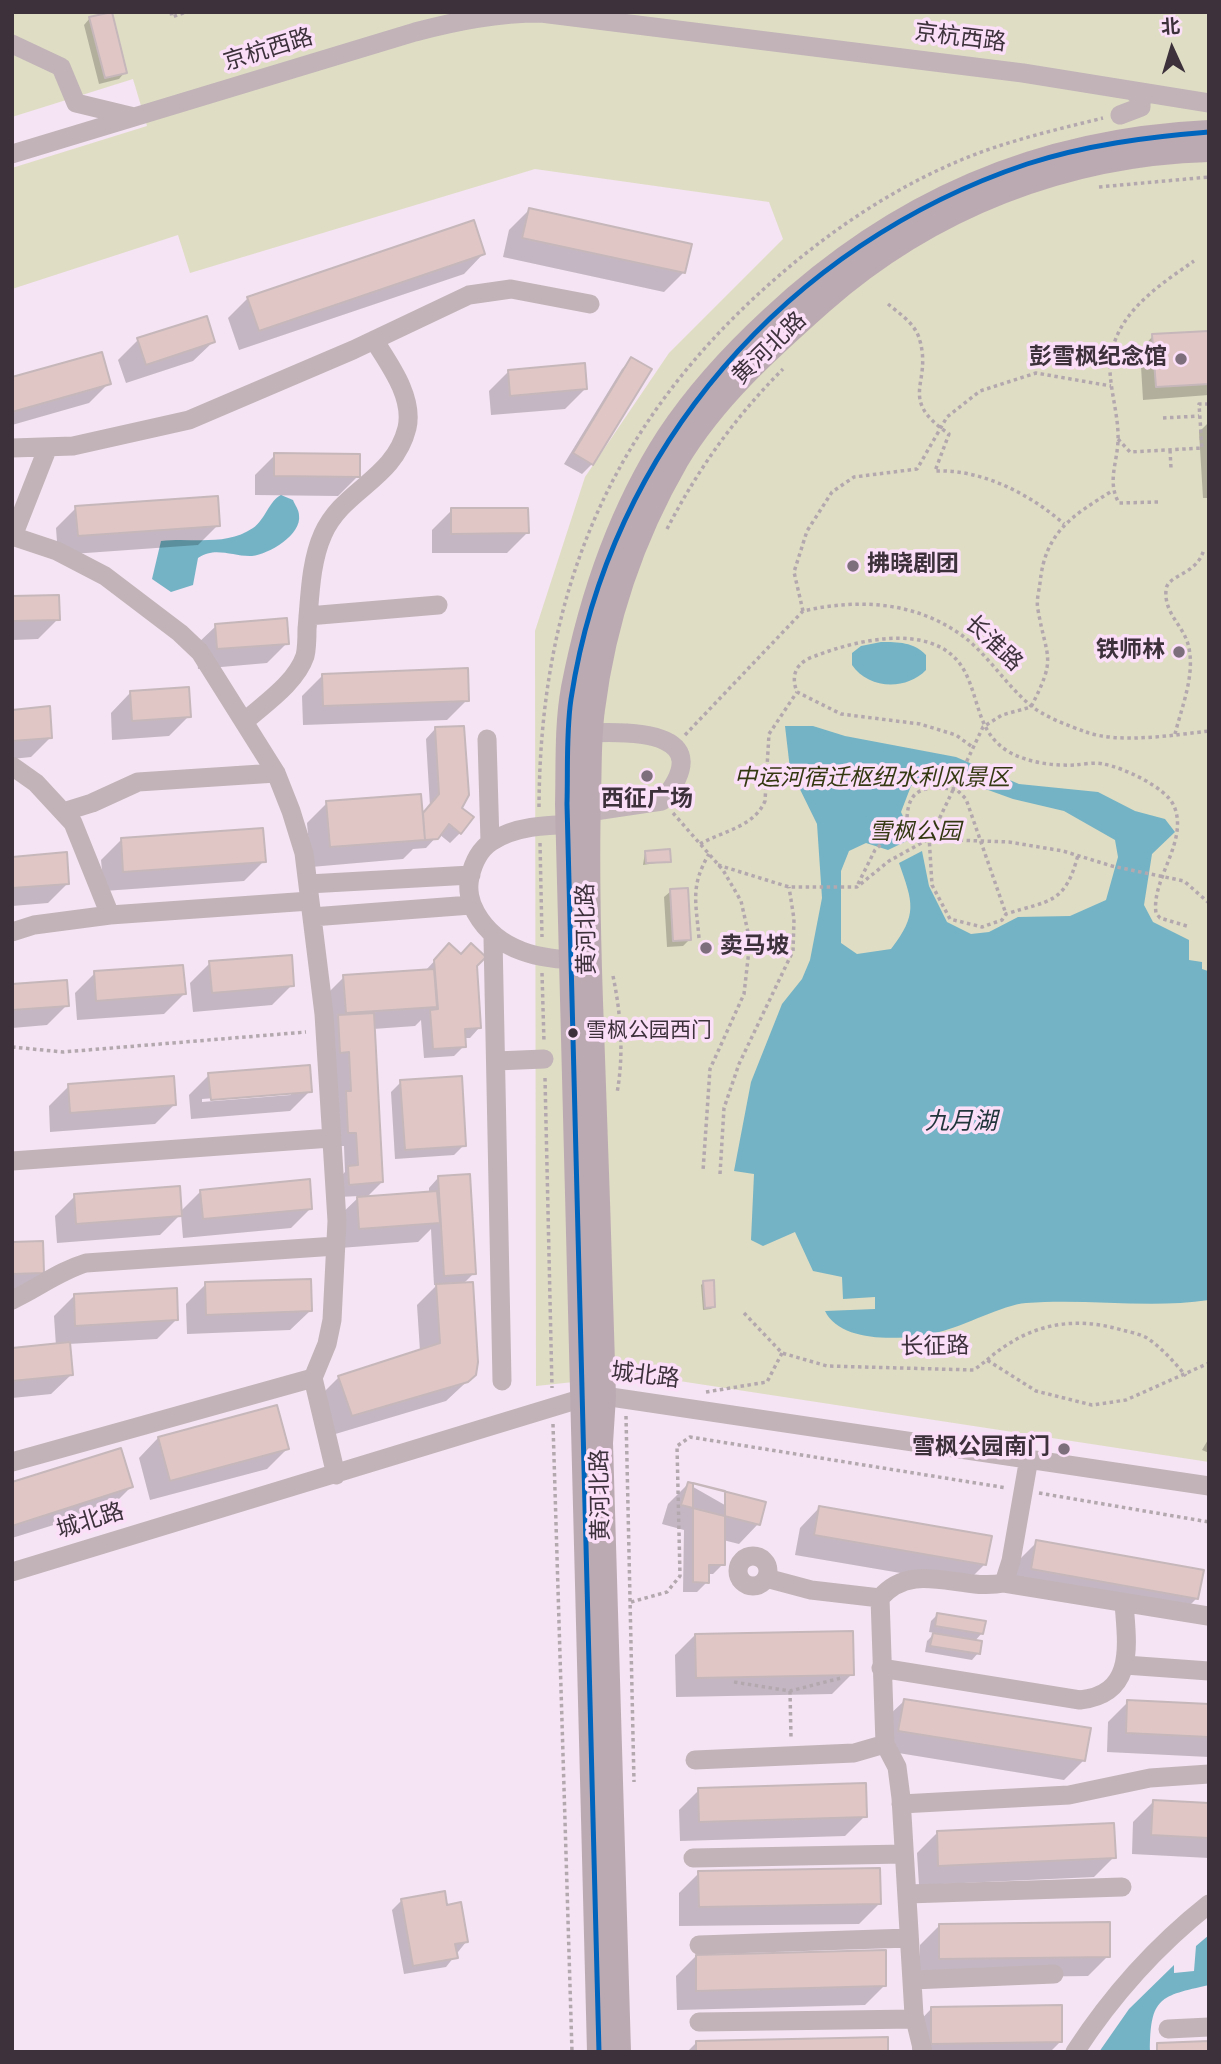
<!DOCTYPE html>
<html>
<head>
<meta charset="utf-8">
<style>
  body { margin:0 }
  #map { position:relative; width:1221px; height:2064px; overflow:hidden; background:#f5e4f3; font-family:Spectral,"Noto Sans SC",serif }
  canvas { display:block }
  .frame { position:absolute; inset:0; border:14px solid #3d323c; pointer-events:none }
  .north { position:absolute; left:1137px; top:14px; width:70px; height:70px; -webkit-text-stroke:5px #fbdef8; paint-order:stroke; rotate:356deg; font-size:19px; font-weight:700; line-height:28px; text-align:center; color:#3d323c }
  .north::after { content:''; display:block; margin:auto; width:24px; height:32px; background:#3d323c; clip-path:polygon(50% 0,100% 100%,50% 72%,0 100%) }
</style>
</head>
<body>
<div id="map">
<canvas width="1221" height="2064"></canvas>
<div class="frame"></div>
<div class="north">北</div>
</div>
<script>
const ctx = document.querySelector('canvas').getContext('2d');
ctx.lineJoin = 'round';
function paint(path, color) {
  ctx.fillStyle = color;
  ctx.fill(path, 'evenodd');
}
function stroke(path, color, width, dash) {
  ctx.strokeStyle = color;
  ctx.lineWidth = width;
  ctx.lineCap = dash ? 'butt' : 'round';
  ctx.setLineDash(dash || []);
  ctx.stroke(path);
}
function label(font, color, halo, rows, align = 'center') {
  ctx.font = font + ' Spectral,"Noto Sans SC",serif';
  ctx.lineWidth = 7;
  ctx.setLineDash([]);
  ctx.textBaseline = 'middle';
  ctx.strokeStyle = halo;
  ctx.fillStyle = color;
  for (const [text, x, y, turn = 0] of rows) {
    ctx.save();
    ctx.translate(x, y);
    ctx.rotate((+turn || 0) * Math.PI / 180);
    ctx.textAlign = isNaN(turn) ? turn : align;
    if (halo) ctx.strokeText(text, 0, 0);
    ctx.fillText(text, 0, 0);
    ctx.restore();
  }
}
const green = new Path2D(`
  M12 12H1209V1462L640 1375 536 1386 535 631 585 477 669 353 783 239 769 202 535 169 190 273 178 235 12 289V168L147 126 133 79 12 117Z`);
const water = new Path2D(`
  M281 495 293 500C295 505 299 510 299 515 302 535 269 554 252 556 233 557 216 546 198 558L193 585 171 592 152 579 161 541C191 537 225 547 253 528 265 520 269 501 281 495Z
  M881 642C898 642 914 642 926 655V670C906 691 868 689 852 665V653L861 646Z
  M785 726H813L845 736 956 757 1019 784 1098 792 1135 811 1165 819 1175 832 1152 854 1144 905 1153 922 1189 940V960L1202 962V969L1208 971 1209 1300C1148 1309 1087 1298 1026 1303 1002 1305 965 1326 939 1332 909 1340 841 1345 825 1311L875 1309V1297L843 1299 842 1277 813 1271 795 1232 763 1246 751 1240 754 1174 734 1171 751 1082 782 1004 802 979 810 960 822 898 817 824 790 769ZM930 777 955 778 1013 799 1064 811 1115 840 1118 857 1106 900 1070 916 1018 917 989 932 971 934 947 922 929 886 922 851 899 863C913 903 918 914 891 949L857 954 841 943V871L849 851 866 843 888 850 913 838 901 812 911 786Z
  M1209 1935V1985C1160 1996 1150 1997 1150 2052H1099L1129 2009 1174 1965V1973L1194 1971 1196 1946Z`);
const shadow = new Path2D(`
  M90 18 125 72 119 79 99 84 84 25Z
  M529 210 684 272 664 292 503 257 509 230Z
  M483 254 464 274 239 350 228 318 248 298Z
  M1209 332V395L1143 400 1140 350 1153 336Z
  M138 340 213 342 193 361 126 383 118 360Z
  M632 359 592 464 582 474 564 464 622 369Z
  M509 371 585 389 565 409 491 415 489 391Z
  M12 379 109 383 89 403 12 425Z
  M1209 422V498H1203L1199 432Z
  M275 455 358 476 338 496 255 495V475Z
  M76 508 218 525 198 545 58 555 56 528Z
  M452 510 527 533 507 553H432V530Z
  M12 598 58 619 38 639 12 640Z
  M216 626 287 643 267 663 198 669 196 645Z
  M322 676 467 700 447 720 303 725 302 696Z
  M130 693 189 716 169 736 112 740 111 713Z
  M12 711 51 737 31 757 12 759Z
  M435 729 460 809V833L450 843 439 834 426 848 413 849 403 859 311 867 307 823 327 803 421 816 430 806 426 739Z
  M121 840 264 861 244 881 104 891 101 860Z
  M645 852 669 861 643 865Z
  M12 858 68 883 48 903 12 906Z
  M671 891 690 939 683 946 667 947 664 897Z
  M440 955 475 966 479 1028 470 1038H464V1046L454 1056 424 1058 421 1020 415 1026 373 1029 382 1182 366 1198 429 1193V1188L438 1178 474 1273 463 1284 475 1374 446 1401 332 1435 319 1397 339 1377 420 1351 417 1305 437 1285H434L431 1229 418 1242 340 1248 337 1218 360 1196 337 1197 336 1181 345 1172 344 1146H336L324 997 344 977 425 971Z
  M210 963 292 985 272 1005 193 1012 190 983Z
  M95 973 184 994 164 1014 77 1020 75 993Z
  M12 986 67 1005 47 1025 12 1028Z
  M209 1075 310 1091 290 1111 191 1119 189 1095ZM291 1092V1095L202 1102V1099Z
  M401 1082 464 1145 454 1155 395 1159 391 1092Z
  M69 1086 175 1104 155 1124 50 1132 49 1106Z
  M201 1191 311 1208 291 1228 183 1238 181 1214 160 1235 57 1243 55 1216 75 1196 180 1212Z
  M12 1244 42 1273 22 1292 12 1293Z
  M704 1282 713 1307 711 1309 703 1310 701 1285Z
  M206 1284 310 1311 290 1330 187 1334 186 1304Z
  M74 1296 177 1319 157 1339 68 1344 71 1375 51 1394 12 1398V1350L56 1346 54 1316Z
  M158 1438 287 1449 267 1469 150 1500 139 1458Z
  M1209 1438V1453L1202 1450Z
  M12 1484 131 1487 111 1507 12 1538Z
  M688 1484 758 1524 739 1544 723 1540V1564L713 1574H707V1582L697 1592H683L684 1530 662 1524 668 1504Z
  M819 1508 985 1564 965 1584 795 1555 800 1528Z
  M1037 1542 1197 1598 1177 1618 1012 1588 1017 1562Z
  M937 1615 982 1633 974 1642 978 1653 972 1660 925 1652 927 1641 935 1633 929 1632 931 1621Z
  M695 1635 852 1674 832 1694 676 1697 675 1655Z
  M904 1701 1084 1760 1064 1780 880 1750 884 1720Z
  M1128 1702 1209 1706V1757L1107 1752 1108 1722Z
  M699 1790 865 1816 845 1836 680 1841 679 1810Z
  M1153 1802 1209 1805V1858L1132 1854 1133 1822Z
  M937 1833 1114 1857 1094 1877 919 1885 917 1853Z
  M699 1873 879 1904 859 1924 679 1926V1893Z
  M402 1900 446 1907 466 1942 446 1967 404 1974 392 1910Z
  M940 1925 1108 1956 1088 1976 920 1978V1945Z
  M696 1956 885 1985 865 2005 677 2010 676 1976Z
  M931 2009 1061 2041 1050 2052H912V2029Z
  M696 2043 886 2052H687Z`);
const building = new Path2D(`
  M112 12 127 73 105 78 89 17Z
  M529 208 692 244 685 273 522 238Z
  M474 220 485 254 259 331 247 297Z
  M207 316 215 342 146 365 137 338Z
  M1209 331V384L1156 387 1152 334Z
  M102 352 111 384 12 412V377Z
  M631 357 652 369 593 465 573 453Z
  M585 363 587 389 510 396 508 370Z
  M274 453 360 454V477L274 476Z
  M218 496 220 526 78 536 75 506Z
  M451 508H528L529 533 451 534Z
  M59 595 60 620 12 621V596Z
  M287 618 289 644 217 649 215 624Z
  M468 668 469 701 323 706 322 674Z
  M189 687 191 717 132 721 130 691Z
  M50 706 52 738 12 741V710Z
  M464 726 469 795 462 808 474 817 461 834 449 824 438 839 425 840 423 813 439 794 435 727Z
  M421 794 425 840 330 847 326 801Z
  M263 828 266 862 123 872 121 838Z
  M670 849 671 862 646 863 645 851Z
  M67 852 69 884 12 888V857Z
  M688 888 691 940 673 941 670 889Z
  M449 943 461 954 471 943 486 957 477 966 481 1028 465 1029 466 1047 433 1049 430 1010 438 1009 434 960Z
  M292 955 294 986 212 993 209 961Z
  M183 965 186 994 96 1001 94 971Z
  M434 969 437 1007 346 1013 343 975Z
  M67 980 69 1006 12 1010V984Z
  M374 1013 383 1182 349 1185 348 1166 358 1165 356 1133H348L346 1091H351L349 1052 340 1053 338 1015Z
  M310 1065 312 1092 211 1100 208 1073Z
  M174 1076 176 1105 70 1113 68 1084Z
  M462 1076 466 1146 405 1150 400 1080Z
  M470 1174 476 1274 444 1276 438 1176Z
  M310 1179 312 1209 203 1219 200 1190Z
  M180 1186 182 1216 76 1224 74 1194Z
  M437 1191 440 1223 359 1229 357 1197Z
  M43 1241 44 1273 12 1274V1242Z
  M311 1279 312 1311 206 1315 205 1282Z
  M714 1280 715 1307 705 1308 703 1281Z
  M473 1282 478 1362 476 1375 468 1382 352 1416 338 1376 440 1343 436 1284Z
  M177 1288 178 1320 75 1326 74 1294Z
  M70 1342 73 1375 12 1381V1348Z
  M277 1405 289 1449 170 1481 158 1437Z
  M121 1448 133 1487 12 1526V1482Z
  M688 1482 766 1502 760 1525 681 1505Z
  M693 1483 725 1491V1565H709V1583L693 1582Z
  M819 1506 992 1536 986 1565 814 1535Z
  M1036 1540 1204 1570 1198 1599 1031 1569Z
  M937 1613 986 1621 983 1634 935 1626Z
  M853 1631 854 1675 696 1678 695 1634Z
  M933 1633 982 1641 980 1654 930 1646Z
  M904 1699 1091 1728 1085 1761 898 1731Z
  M1127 1700 1209 1704V1737L1126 1733Z
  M866 1783 867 1817 699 1822 698 1788Z
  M1153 1800 1209 1803V1838L1151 1835Z
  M1114 1823 1116 1858 938 1866 937 1831Z
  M880 1868 881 1904 699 1907 698 1871Z
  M445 1891 447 1905 461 1902 468 1942 455 1944 458 1958 413 1966 401 1899Z
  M1110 1922V1957L939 1959V1924Z
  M886 1950V1986L696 1991V1955Z
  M1062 2005V2042L931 2044V2007Z
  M888 2037V2052H696V2041Z
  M1209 2041V2052H1157V2043Z`);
const path = new Path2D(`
  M171 12 172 17 186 12
  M1099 187 1209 177
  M888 304C900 314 916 324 920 341 932 385 897 398 949 434L935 471C982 469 1030 494 1064 524
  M1163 418 1199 416
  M1118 439 1130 452 1202 448 1199 404H1209
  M1170 450 1171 468
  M1158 502 1119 503C1107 482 1117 464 1118 441 1119 418 1111 394 1110 371 1109 318 1155 288 1194 261
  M667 529C698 469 735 417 783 369
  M803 611 794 572 807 531 832 492 854 477 917 469 947 417 980 391 1036 373 1111 386
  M1175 734C1182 706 1196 673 1188 644 1182 624 1164 613 1166 590 1167 574 1197 576 1204 549
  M685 735 803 611C856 599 911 601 957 632 985 650 1004 683 1029 704 1042 716 1069 726 1086 732 1119 744 1174 735 1209 731
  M971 746 956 735 920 724 841 714 797 692C790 674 797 662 815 656 859 639 942 619 967 676 980 705 979 734 1009 752 1029 763 1054 766 1076 765 1084 764 1095 762 1103 764 1122 767 1166 787 1174 806 1189 841 1151 879 1156 913L1160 918 1190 927
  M539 807C540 596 608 429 766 287 824 235 889 190 961 160 1006 141 1055 130 1103 118
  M673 813 723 870 741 901 750 941 744 994 710 1069 703 1171
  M933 832 955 840 1009 842 1063 851 1112 866 1184 881 1209 903
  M929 836 932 885 950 919 982 927 1002 920 1006 914C1049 900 1065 905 1078 855
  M540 843 542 937
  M700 844C723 831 754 827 765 801L769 734 797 692
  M718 865 789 887H857L889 861 925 841 933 832 983 727 1002 715 1031 707C1057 656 1047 661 1038 610 1036 601 1039 591 1040 583 1045 532 1072 516 1112 491
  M858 884 875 850 907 819C908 785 928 787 956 789L966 799 1006 914
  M699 938C696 902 690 886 709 854
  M542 973 544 1042
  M613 976C621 1014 624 1055 617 1093
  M12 1047 63 1052 306 1032
  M545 1078 552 1388
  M720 1174 724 1108 739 1064 793 951 794 919 789 887
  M744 1313 782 1353 827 1366 974 1370 987 1360 1036 1391 1092 1405 1126 1400 1209 1363
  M987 1360C1027 1325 1071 1315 1122 1330 1130 1332 1140 1334 1147 1338 1162 1348 1174 1362 1186 1376
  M706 1392 767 1382 782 1353
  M626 1416 634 1782
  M553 1424 572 2052
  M1039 1493 1209 1522
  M631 1602 667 1592 680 1576 677 1446 690 1437 1007 1488
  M734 1682 790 1691 841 1678
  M790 1691 791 1738`);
const minor = new Path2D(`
  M12 44 61 67 76 103 134 117
  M1120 115 1141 107V99L1133 91
  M12 154 415 32C457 21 497 13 541 13L1023 73 1209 103
  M12 448 73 446 189 420 353 350 469 295 511 289 590 304
  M12 536 57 551 105 576 180 633 200 652 276 773 291 811 304 853 324 1014 337 1221 332 1320 327 1344 313 1378 12 1462
  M13 536 48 447
  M308 616 438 605
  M244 722C264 704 296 683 305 656 307 648 307 637 307 629 310 598 310 563 323 534 343 489 394 480 407 428 414 397 389 364 374 340
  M487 739 490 842
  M12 766 36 783 73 823 110 915 310 901
  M63 812 92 803 138 782 276 773
  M588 812 662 801C718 733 638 731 590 733
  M580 824C551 825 516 825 491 842 479 850 473 864 470 877 467 889 470 903 476 913 498 952 541 960 583 960
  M308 884 471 875
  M312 917 471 905
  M12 932 34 925 110 915
  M493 938 502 1381
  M496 1061 544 1059
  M12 1161 331 1138
  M12 1300C38 1288 59 1271 86 1263L336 1246
  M313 1378 336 1475
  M738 1571a15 15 0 1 1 30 0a15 15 0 1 1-30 0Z
  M12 1572 583 1398 604 1396 1209 1486
  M766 1578 811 1590 880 1598
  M1004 1583 1208 1616
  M1125 1665 1209 1671
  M881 1668 1080 1700C1136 1694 1127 1644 1124 1603
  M695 1760 854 1753 885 1744
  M901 1804 1069 1795 1150 1778 1209 1774
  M693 1858 904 1854
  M907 1894 1122 1887
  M699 1945 909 1938
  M912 1980 1054 1974
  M699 2022 915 2019
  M1168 2029 1209 2027
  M923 2052 914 2015 901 1798 897 1767 885 1744 880 1598C914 1559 960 1592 1004 1583L1011 1561 1029 1458
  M1075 2052C1112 1995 1156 1946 1209 1904`);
const major = new Path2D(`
  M599 2052 567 804C568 766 566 726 573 688 590 600 619 513 668 437 697 393 733 354 772 318 896 202 1038 140 1209 132
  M619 2052 601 1443 604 1396C601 1274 596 1151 592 1029 589 951 587 874 589 797 590 767 589 738 593 709 604 622 633 536 677 460 714 398 769 349 822 302 930 207 1065 154 1209 150`);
const bus1 = new Path2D(`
  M599 2052 567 804C568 769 566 733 571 699 609 448 788 244 1027 164 1086 145 1147 137 1209 132`);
const markers = [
  [1181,359,7,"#7d707c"],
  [853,566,7,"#7d707c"],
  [1179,652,7,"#7d707c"],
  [647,776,7,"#7d707c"],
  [706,948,7,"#7d707c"],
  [573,1033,6,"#3d323c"],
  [1064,1449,7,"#7d707c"]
];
const busNames = [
  ["雪枫公园西门",586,1033]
];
const streetNames = [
  ["京杭西路",960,40,7],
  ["京杭西路",269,52,-17],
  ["黄河北路",771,350,-44],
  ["长淮路",992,645,43],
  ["黄河北路",589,929,-91],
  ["长征路",935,1349,-1],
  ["城北路",645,1378,7],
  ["黄河北路",603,1495,-91],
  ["城北路",91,1523,-17]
];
const poiNames = [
  ["彭雪枫纪念馆",1167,359],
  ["拂晓剧团",867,566,"left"],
  ["铁师林",1165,652],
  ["西征广场",647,801,"center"],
  ["卖马坡",720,948,"left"],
  ["雪枫公园南门",1050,1449]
];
const parkNames = [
  ["中运河宿迁枢纽水利风景区",872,780],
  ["雪枫公园",915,834]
];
const waterNames = [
  ["九月湖",961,1124]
];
paint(green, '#dfddc4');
paint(water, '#74b3c5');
paint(shadow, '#0003');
paint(building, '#e0c7c6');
stroke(building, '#c6b7bb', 2);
stroke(path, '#b4a8af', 3.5, [3.5, 3.5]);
stroke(minor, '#c1b3b8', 19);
stroke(major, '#bcaab2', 24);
stroke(bus1, '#0065bd', 5);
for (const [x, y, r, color] of markers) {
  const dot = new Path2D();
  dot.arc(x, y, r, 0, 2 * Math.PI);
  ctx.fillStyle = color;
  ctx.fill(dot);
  stroke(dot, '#fbdef8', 2.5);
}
label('21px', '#3d323c', '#fbdef8', busNames, 'left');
label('23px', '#3d323c', '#fbdef8', streetNames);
label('bold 23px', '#3d323c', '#fbdef8', poiNames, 'right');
label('italic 23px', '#343912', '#fbdef8', parkNames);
label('italic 24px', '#20363b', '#fbdef8', waterNames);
</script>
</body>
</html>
